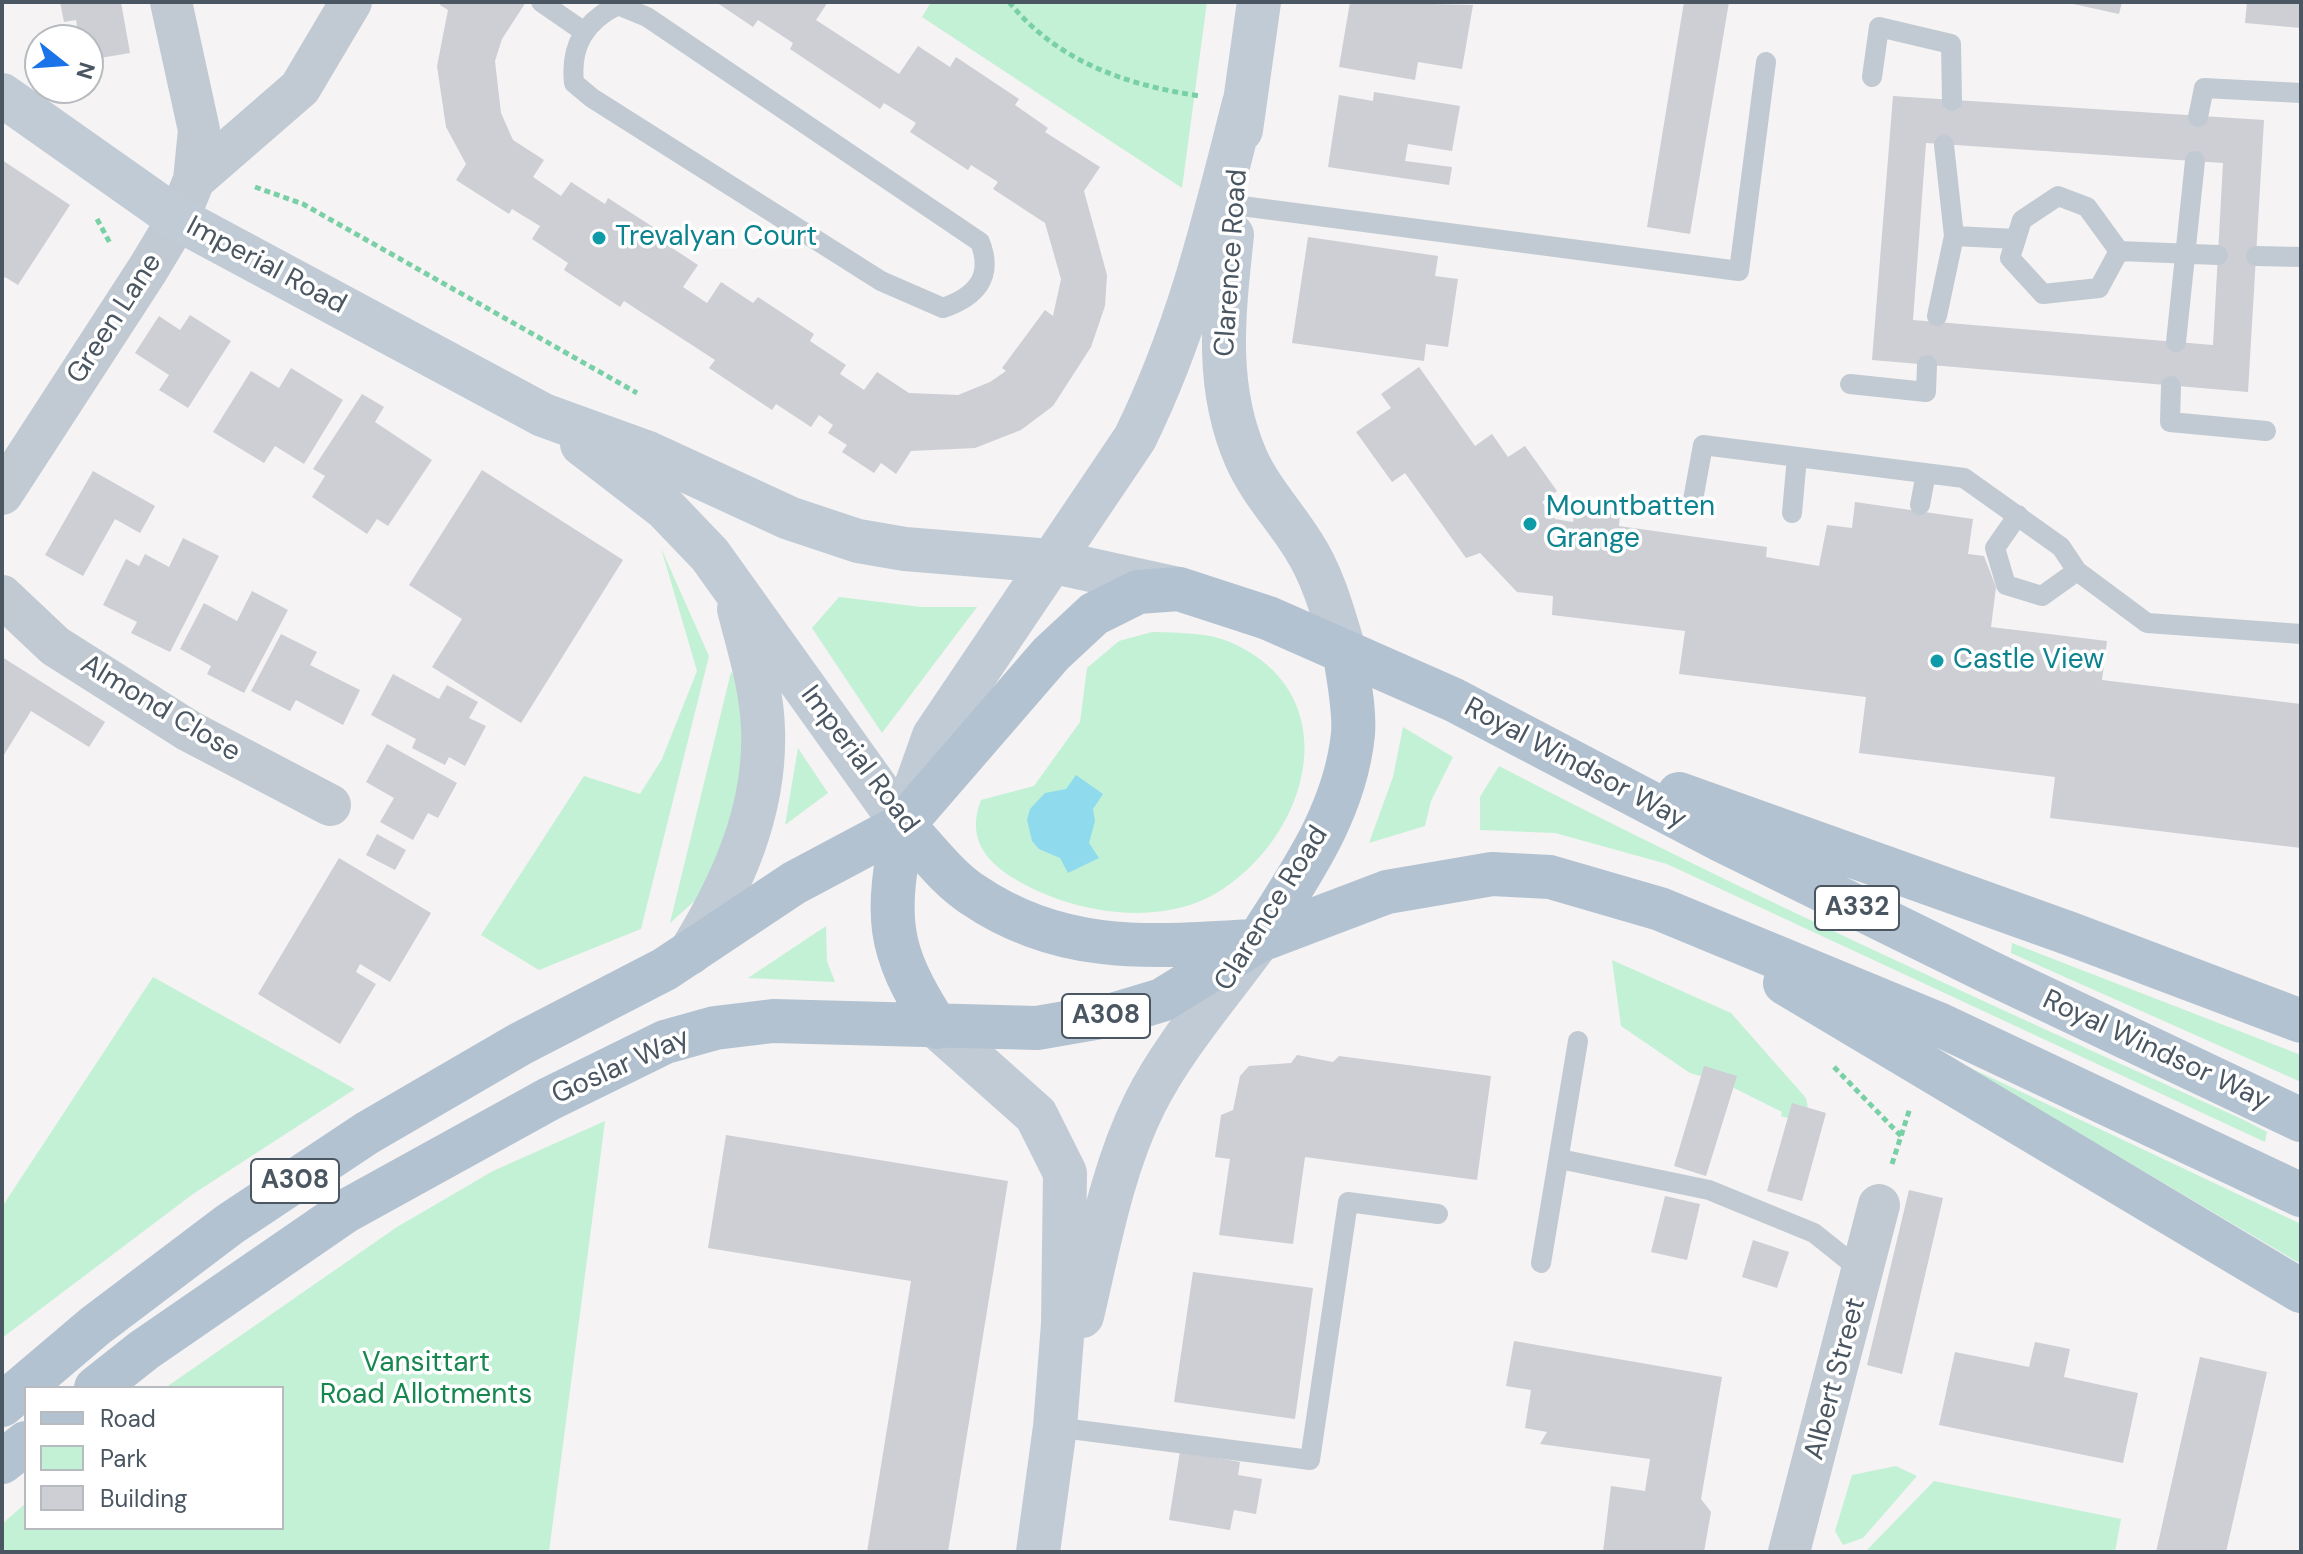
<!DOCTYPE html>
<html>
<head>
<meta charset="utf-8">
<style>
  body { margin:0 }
  #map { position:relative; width:2303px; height:1554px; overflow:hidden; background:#f5f3f3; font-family:"DM Sans",sans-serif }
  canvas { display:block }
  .frame { position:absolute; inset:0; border:4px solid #4a5661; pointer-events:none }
  .legend { position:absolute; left:24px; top:1386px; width:260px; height:144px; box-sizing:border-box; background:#fff; border:2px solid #b7bbc0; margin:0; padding:10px 14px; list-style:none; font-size:24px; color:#4a5661 }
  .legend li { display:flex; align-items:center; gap:16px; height:40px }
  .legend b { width:40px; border:2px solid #b7bbc0 }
  .north { position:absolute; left:24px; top:24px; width:80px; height:80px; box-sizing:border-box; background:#fff; border:2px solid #b7bbc0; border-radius:50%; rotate:107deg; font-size:22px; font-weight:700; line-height:32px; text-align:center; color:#4a5661 }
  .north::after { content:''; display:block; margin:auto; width:28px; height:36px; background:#1a73e8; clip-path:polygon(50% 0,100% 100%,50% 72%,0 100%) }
</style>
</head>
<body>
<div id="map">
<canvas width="2303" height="1554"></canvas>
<div class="frame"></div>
<ul class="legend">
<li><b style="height:10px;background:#b3c2d1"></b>Road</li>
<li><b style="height:22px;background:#c3f1d5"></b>Park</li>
<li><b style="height:22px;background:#cdcfd5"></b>Building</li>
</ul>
<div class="north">N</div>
</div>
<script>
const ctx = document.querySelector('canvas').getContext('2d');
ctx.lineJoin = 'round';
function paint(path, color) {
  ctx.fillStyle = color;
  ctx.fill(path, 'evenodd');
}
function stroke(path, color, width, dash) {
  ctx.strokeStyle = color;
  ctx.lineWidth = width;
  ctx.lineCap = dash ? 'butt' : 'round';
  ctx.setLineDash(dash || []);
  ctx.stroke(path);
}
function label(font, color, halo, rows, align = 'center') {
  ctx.font = font + ' "DM Sans",sans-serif';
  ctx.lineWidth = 7;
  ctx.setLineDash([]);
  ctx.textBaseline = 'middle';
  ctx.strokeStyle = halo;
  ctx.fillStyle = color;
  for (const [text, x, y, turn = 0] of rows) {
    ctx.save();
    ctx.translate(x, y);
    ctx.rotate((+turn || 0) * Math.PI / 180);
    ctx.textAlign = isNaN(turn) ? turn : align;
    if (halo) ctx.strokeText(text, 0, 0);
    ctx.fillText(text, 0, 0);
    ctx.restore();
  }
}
const green = new Path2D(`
  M931 2H1207L1182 188 922 17Z
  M661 548 709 656 641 929 539 970 481 935 584 776 640 794 662 759 697 671Z
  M839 597 921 607H977L882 733 812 628Z
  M1152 632C1178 633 1206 632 1230 642 1347 693 1312 830 1223 889 1163 929 1073 914 1015 879 983 860 967 836 981 800L1034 786 1080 722 1087 668 1119 641Z
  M731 672 740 680 743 793 700 896 670 923Z
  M1403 727 1453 757 1431 801 1425 826 1369 843 1393 777Z
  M798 748 828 793 785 825Z
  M1499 766C1743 893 1994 1006 2244 1120L2267 1132 2265 1142 1667 864 1555 833 1480 830V797Z
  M826 926 827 961 835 982 748 978Z
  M2012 943 2301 1055V1082L2011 953Z
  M1612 960 1731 1013 1806 1098 1811 1125 1781 1116 1782 1112 1722 1082 1690 1073 1621 1026Z
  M153 977 355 1089 193 1194 2 1338V1207Z
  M1960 1063 2301 1224V1264Z
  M605 1121 549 1552H2V1524L26 1503V1528H282V1388H165L397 1227 493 1171Z
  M1896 1466 1917 1476 1863 1538 1843 1545 1835 1531 1852 1475Z
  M1934 1481 2121 1519 2115 1552H1865Z`);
const water = new Path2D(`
  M1076 775 1103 794 1093 809 1095 821 1089 843 1099 858 1068 873 1060 858 1039 849 1032 841 1027 820 1030 809 1045 793 1066 789Z`);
const building = new Path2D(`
  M60 2H121L130 53 88 60V40H79L76 20 64 22Z
  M441 2H526L502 39 495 61 501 113 513 140 544 160 533 177 561 196 571 182 605 204 608 198 667 236 663 242 698 265 683 287 707 303 721 282 753 303 758 297 814 334 810 341 846 365 840 374 864 390 877 372 909 393 958 395 990 382 1006 371 1002 368 1045 310 1053 316 1061 279 1045 223 993 189 998 182 971 165 968 170 910 132 916 123 884 103 880 109 790 49 793 43 758 20 753 27 716 2H828L816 20 899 74 918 46 950 67 956 57 1019 99 1015 105 1048 128 1045 132 1100 167 1084 191 1107 275 1105 306 1091 347 1053 406 1021 430 975 448 911 451 896 474 881 463 874 473 842 452 847 445 828 433 833 425 819 415 811 427 776 404 772 410 709 368 715 360 624 301 620 307 564 270 568 263 532 239 540 226 512 209 509 214 456 180 466 164 446 127 437 66 448 10 440 5Z
  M1350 2 1473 5 1462 69 1418 62 1415 80 1339 67Z
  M1684 2H1729L1690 234 1647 227Z
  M2064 2H2122L2119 14Z
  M2247 2H2301V28L2245 23Z
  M1374 92 1460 106 1452 151 1408 144 1405 161 1452 167 1449 185 1328 167 1339 95 1373 101Z
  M1893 96 2264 120 2248 392 1872 360ZM1926 143 2223 163 2213 345 1913 320Z
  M2 160 70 205 18 285 5 277 2 281Z
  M1308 237 1438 256 1435 276 1458 279 1448 347 1426 344 1424 361 1292 343Z
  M190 315 231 341 188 408 159 390 169 375 135 353 159 316 180 330Z
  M1419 367 1475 446 1492 434 1508 457 1525 446 1557 491 1542 502 1555 519 1573 522 1575 508 1620 515 1619 526 1767 547 1766 557 1819 566 1827 525 1852 528 1855 502 1973 519 1968 554 1984 556 1996 587 1991 627 2107 641 2102 680 2301 704V848L2050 818 2055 777 1859 753 1866 697 1679 674 1685 631 1552 615 1553 596 1517 592 1480 553 1466 558 1405 473 1392 482 1356 432 1391 408 1381 394Z
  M291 368 343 400 304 464 275 446 264 463 213 432 251 371 279 388Z
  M362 394 384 407 375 422 432 460 388 526 377 519 367 534 312 497 325 476 313 469Z
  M482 470 623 560 521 723 432 667 462 619 409 585Z
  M93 471 155 506 140 533 115 519 83 576 45 555Z
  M183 538 219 556 170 652 131 633 137 622 103 605 126 559 139 566 145 554 169 567Z
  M252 591 288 610 244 693 207 674 211 666 180 649 204 603 237 621Z
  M281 634 317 652 310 665 360 690 343 725 296 700 290 711 251 691Z
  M2 657 105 722 89 747 31 711 2 758Z
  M393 674 439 699 447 685 478 702 469 718 486 726 465 766 449 757 445 765 412 748 416 739 371 715Z
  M387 744 457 783 438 818 428 813 413 840 380 822 394 798 366 782Z
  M377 834 406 850 395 870 366 855Z
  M339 858 431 913 390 982 360 964 356 972 376 984 340 1044 258 994Z
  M1297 1055 1333 1062 1339 1056 1491 1076 1477 1180 1305 1157 1293 1244 1219 1235 1230 1159 1215 1157 1221 1115 1233 1110 1240 1076 1249 1066 1291 1063Z
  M1704 1066 1737 1076 1706 1176 1674 1166Z
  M1792 1103 1826 1113 1802 1201 1767 1191Z
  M726 1135 1008 1181 948 1552H867L911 1281 708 1248Z
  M1909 1190 1943 1198 1902 1374 1867 1365Z
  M1665 1196 1700 1204 1687 1260 1651 1252Z
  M1753 1240 1789 1252 1777 1288 1742 1277Z
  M1193 1272 1313 1288 1295 1419 1174 1402Z
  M1514 1341 1722 1377 1701 1499 1711 1512 1704 1552H1603L1611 1486 1645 1491 1650 1459 1540 1444 1547 1432 1525 1428 1531 1390 1506 1386Z
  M2035 1342 2070 1349 2064 1377 2138 1393 2123 1463 1939 1425 1955 1352 2029 1367Z
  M2200 1357 2267 1372 2226 1552H2156Z
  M1180 1451 1240 1462 1238 1475 1262 1479 1256 1514 1234 1510 1230 1530 1169 1520Z`);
const path = new Path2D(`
  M1009 2C1058 62 1126 85 1200 96
  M255 187 303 204 637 393
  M97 219 111 245
  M1834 1067 1901 1136
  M1892 1164 1910 1108`);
const lane = new Path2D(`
  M541 2 583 31
  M618 5 647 17 980 242C994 278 975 297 943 308L881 281 592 98 574 83C570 46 585 21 618 5Z
  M1872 77 1879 27 1951 44 1952 101
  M2198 117 2204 88 2301 93
  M1944 145 1954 236 2016 239
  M2058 196 2087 207 2119 251 2099 288 2043 294 2010 258 2022 220Z
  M1234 205 1739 271 1766 62
  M2119 251 2218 255
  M2256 256 2301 257
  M1937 316 1954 236
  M2176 342 2195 161
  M1850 384 1926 392 1927 365
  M2171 386 2170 422 2266 431
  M1693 500 1703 445 1964 478 2061 547 2077 571 2147 623 2301 634
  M1920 505 1926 473
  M1792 513 1797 457
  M2018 515 1995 548 2006 585 2042 596 2077 571
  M1560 1159 1709 1190 1814 1233 1864 1273
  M1541 1263 1578 1041
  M1055 1427 1310 1460 1348 1202 1438 1214`);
const street = new Path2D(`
  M171 2 199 130 194 180
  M2 494 148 269 178 219 194 180 300 88 351 2
  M2 596 55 646 189 731 330 805
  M1789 1552 1879 1205`);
const secondary = new Path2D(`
  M2 95 178 219 543 415 648 453 789 518 858 541 905 549 1050 561 1178 589
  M1241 130 1259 2
  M1232 235C1224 311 1214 385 1246 458 1260 490 1285 516 1303 545 1324 577 1334 617 1345 653
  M582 444 665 508 710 555 903 825
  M903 823 934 736 1135 438C1189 328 1214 221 1244 103
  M690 953C732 885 766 811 763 729 762 689 749 648 739 609
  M937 1027 1036 1115 1065 1173 1063 1324 1055 1427 1038 1552
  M1082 1316C1099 1244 1112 1169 1145 1103 1172 1048 1221 992 1258 941`);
const primary = new Path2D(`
  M1679 794 2068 933 2301 1021
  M903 825C925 847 946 877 972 894 1061 955 1150 947 1251 941
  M903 825C886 917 885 947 937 1027
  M1258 941C1299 876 1345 813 1353 734 1355 708 1348 679 1345 653
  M1785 983 2301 1291
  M96 1388 144 1350 346 1211 549 1099 665 1042 715 1028 773 1021 1037 1028 1112 1015 1162 1000 1258 941 1387 892 1492 874 1550 877 1660 909 1936 1023 2301 1195
  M2 1405 95 1326 230 1224 367 1133 520 1044 665 969 794 883 903 825 1051 654 1094 614 1138 592 1179 589 1268 618 1454 700 1721 840 1995 975 2301 1120
  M2 1462 26 1443`);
const markers = [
  [599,238,8,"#0f9aa8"],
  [1530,524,8,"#0f9aa8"],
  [1937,661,8,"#0f9aa8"]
];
const shields = [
  [1857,908,84],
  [1106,1016,88],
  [295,1181,88]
];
const shieldNames = [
  ["A332",1857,908],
  ["A308",1106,1016],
  ["A308",295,1181]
];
const cultureNames = [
  ["Trevalyan Court",615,238],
  ["Mountbatten",1546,508],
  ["Grange",1546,540],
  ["Castle View",1953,661]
];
const streetNames = [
  ["Clarence Road",1232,263,-86],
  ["Imperial Road",266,266,28],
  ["Green Lane",115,319,-57],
  ["Almond Close",160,709,31],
  ["Imperial Road",859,760,53],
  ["Royal Windsor Way",1575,764,28],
  ["Clarence Road",1272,909,-58],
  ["Royal Windsor Way",2156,1051,25],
  ["Goslar Way",621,1067,-24],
  ["Albert Street",1836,1379,-75]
];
const parkNames = [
  ["Vansittart",426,1364],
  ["Road Allotments",426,1396]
];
paint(green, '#c3f1d5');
paint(water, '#90daee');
paint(building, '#cdcfd5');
stroke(path, '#7ad0a6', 5, [6, 4]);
stroke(lane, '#c1cad2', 20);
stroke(street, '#c1cad2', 42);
stroke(secondary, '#c1cbd6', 44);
stroke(primary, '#b3c2d1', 44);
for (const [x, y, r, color] of markers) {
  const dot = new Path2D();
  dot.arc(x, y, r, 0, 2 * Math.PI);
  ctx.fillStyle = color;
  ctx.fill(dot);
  stroke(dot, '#fff', 3);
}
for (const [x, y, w] of shields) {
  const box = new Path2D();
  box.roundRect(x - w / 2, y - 22, w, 44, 6);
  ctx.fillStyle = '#fff';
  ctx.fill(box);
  stroke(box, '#4a5661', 2);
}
label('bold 26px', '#4a5661', null, shieldNames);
label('28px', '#0d838f', '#fff', cultureNames, 'left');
label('28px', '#4a5661', '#fff', streetNames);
label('28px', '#17864f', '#fff', parkNames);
</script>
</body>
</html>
